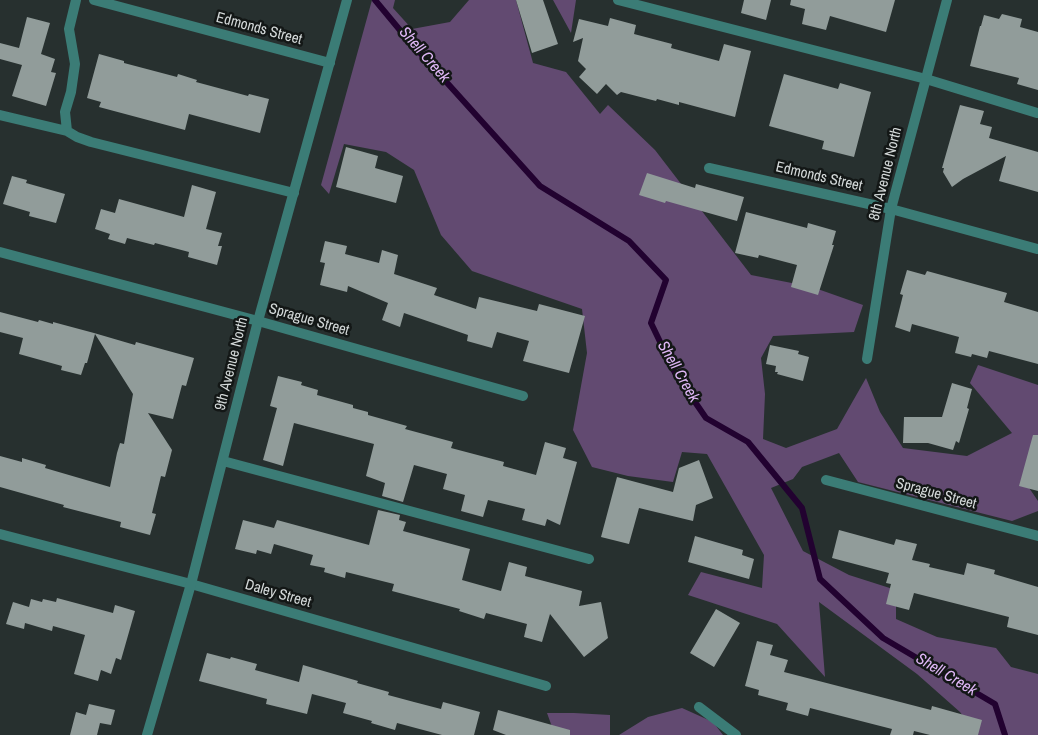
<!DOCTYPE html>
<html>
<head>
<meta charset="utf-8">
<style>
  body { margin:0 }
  canvas { display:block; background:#27302f }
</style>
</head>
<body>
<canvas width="1038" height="735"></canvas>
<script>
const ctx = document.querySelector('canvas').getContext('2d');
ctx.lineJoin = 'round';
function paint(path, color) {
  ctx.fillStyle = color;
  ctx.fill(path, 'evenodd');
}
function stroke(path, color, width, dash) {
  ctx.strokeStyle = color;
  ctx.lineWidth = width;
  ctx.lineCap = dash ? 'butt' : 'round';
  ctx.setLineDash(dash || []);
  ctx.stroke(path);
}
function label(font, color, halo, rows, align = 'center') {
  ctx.font = font + ' "Archivo Narrow",sans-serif';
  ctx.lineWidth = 5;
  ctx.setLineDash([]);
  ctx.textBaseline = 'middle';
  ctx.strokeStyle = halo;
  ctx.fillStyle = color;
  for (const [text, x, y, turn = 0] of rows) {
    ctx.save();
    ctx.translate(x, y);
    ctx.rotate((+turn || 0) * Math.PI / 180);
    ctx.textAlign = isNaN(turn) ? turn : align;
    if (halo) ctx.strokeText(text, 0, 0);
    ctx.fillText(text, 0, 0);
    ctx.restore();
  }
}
const green = new Path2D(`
  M372 0H395L393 8 412 29 450 22 469 0H516L533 63 566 72 600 114 608 105 655 150 751 275 812 287 863 305 854 332 773 336 761 358 765 394 763 439 786 448 837 429 866 378 880 412 903 448 967 456 1012 433 970 383 978 365 1038 385V452L1023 479 1038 501V511L1012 521 858 482 839 453 802 467 793 479 771 488 803 551 849 575 896 590V619L937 637 996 648 1011 667 1038 674V735H977L960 712 917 674 819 602 825 677 777 624 688 595 701 572 762 588 764 555 707 454 682 452 673 482 628 476 592 467 573 430 587 353 582 309 472 271 441 235 414 170 386 152 344 144 329 194 321 185Z
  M553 0H576L571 33Z
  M682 708 713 722 723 735H619L648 717Z
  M547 713H574L610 715V735H555Z`);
const stream = new Path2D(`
  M375 0 404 35 540 186 629 241 666 280 651 323 675 373 706 418 748 442 802 508 820 579 883 638 995 704 1005 735`);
const building = new Path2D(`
  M516 0H543L558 44 532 53Z
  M744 0H771L766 20 741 13Z
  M791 0H895L886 32 830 16 826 30 802 24 805 9 790 5Z
  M1002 14 1022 19 1020 27 1038 32V90L1017 84 1019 78 970 66 980 26H981L984 15 999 19Z
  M27 17 50 23 41 54 55 59 51 72 56 73 46 106 12 96 22 65 0 59V43L19 48Z
  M610 18 636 25 634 34 672 44 671 48 719 61 724 44 751 51 735 117 679 102V105L657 99 656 101 621 92 617 95 606 84 597 94 579 77 586 69 578 61 583 38 573 42 579 19 608 26Z
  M99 54 124 61V63L177 77 178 74 197 80 196 82 248 96 249 94 269 99 260 133 189 114 185 130 99 107 101 102 87 98Z
  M784 74 838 89 840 83 871 92 854 157 822 149 824 141 769 126Z
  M960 105 984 111 980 124 992 127 989 138 1038 152V192L999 181 1006 156 963 179 952 187 943 172 944 168H942Z
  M346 147 378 156 375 168 403 176 396 203 336 187Z
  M647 173 695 188 696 184 744 197 737 221 666 201 665 203 639 195Z
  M12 176 27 180 26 183 65 194 56 223 29 216 30 212 3 204Z
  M192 185 216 192 206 229 222 233 218 246H222L217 265 188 257 189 252 155 243 154 245 127 238 125 244 108 239 110 234 95 229 101 209 115 213 119 199 184 217Z
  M746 212 807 228 808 223 836 231 832 245H834L818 295 791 287 797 265 759 255 758 258 735 253Z
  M325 241 347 246 345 254 379 263 382 250 398 255 394 274 437 288 434 295 476 309 479 297 537 311 539 304 585 316 569 373 523 361 529 341 497 332 492 348 467 341 468 335 404 313 400 327 382 320 388 303 348 286 347 292 320 285 325 263 320 262Z
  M907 270 925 275 927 271 1007 293 1004 302 1038 312V364L989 351 987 358 972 354 971 357 955 353 959 337 912 324 910 332 895 327 903 295 900 294Z
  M0 312 38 322 39 320 53 324V322L94 333 135 345 136 342 194 358 186 386 182 385 173 419 148 413 172 450 165 477 161 476 152 513 156 514 150 535 120 527 121 522 63 507 64 505 0 487V456L22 462V458L46 465 45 468 110 487 117 453 120 443 124 444 133 394 95 334 87 363H85L81 375 61 370 62 366 19 354 23 338 0 332Z
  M770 345 799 351 798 354 809 357 803 381 777 374 778 372H775L776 366 766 364Z
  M278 376 302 382 301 385 318 390 317 395 353 405V408L368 412V415L407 426 405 429 453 442 451 448 504 462 503 466 536 475 545 442 566 448 563 458 577 462 560 525 547 519 545 526 522 520 525 509 488 500 483 517 461 511 465 495 443 489 447 474 414 465 403 502 382 496 385 483 366 476 374 444 294 423 283 466 263 460 277 408 270 406Z
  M952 383 972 389 967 408 969 409 959 443 956 441 953 450 928 443H903L904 417H942Z
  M1033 435H1038V491L1019 486Z
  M699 460 713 498 696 505 693 521 639 508 629 544 601 537 617 477 673 492 679 468Z
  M378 510 400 515 399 520 406 522 403 531 470 549 462 580 501 591 509 562 527 567 525 576 582 591 579 606 601 602 608 638 584 657 550 614 542 642 524 637 527 624 486 613 484 619 459 611 460 609 392 591 394 584 346 572 345 578 324 572 325 568 310 565 313 555 274 544 271 554 257 550 256 554 235 549 243 520 274 528 277 520 369 545Z
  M839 530 894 545 896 539 917 544 912 560 930 564 929 567 964 575 967 563 995 570 994 574 1038 587V635L1007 627 1009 617 914 593 909 610 886 604 891 584 886 583 889 573 832 558Z
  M695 536 743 550 742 555 754 559 749 579 688 562Z
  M57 598 113 613 115 605 135 611 121 660 116 658 111 674 101 670 98 681 74 674 85 635 53 626 52 631 25 623 24 629 6 624 13 602 29 607 31 599 42 602 43 599 56 602Z
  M716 609 740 623 714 667 690 653Z
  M757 641 773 645 770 655 788 660 784 672 931 710 932 706 982 720 978 735H930L914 731 913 735H890L892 729 810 708 808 716 786 710 788 703 758 695 759 690 745 686Z
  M207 653 230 659 231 657 257 664 255 670 299 682 303 665 358 681 357 683 389 692 388 695 414 702 441 709 443 702 480 712 474 735H442L397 723 395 730 371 723 372 721 343 713 346 703 312 694 307 714 266 704 267 699 199 681Z
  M89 704 115 710 111 725 100 723 97 735H70L76 712 86 715Z
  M498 710 570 730V735H506L493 730Z`);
const service = new Path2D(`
  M618 0 926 79 1037 113
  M0 115 67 131 77 137 91 142 294 193
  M67 131 65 112 71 92 75 64 69 29 76 0
  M223 461 589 559`);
const minor = new Path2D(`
  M94 0 330 63
  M709 168 891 209 1037 249
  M0 252 258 321 523 396
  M867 359 891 209 947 0
  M826 480 1038 536
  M0 534 191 584 546 686
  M699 707 736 735`);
const tertiary = new Path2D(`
  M147 735 191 584 258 321 347 0`);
const streetNames = [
  ["Edmonds Street",259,29,15],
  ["8th Avenue North",886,174,-76],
  ["Edmonds Street",819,177,13],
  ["Sprague Street",309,320,16],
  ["9th Avenue North",232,364,-76],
  ["Sprague Street",936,494,15],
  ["Daley Street",278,594,16]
];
const waterNames = [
  ["Shell Creek",424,55,49],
  ["Shell Creek",678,372,60],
  ["Shell Creek",946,675,31]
];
paint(green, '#624a71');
stroke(stream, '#220230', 6);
paint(building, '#919c9a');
stroke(service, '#3b7c76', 10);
stroke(minor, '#3b7c76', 10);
stroke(tertiary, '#3b7c76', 10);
label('15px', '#d4d9d9', '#131716', streetNames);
label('italic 16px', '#deb6f5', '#131716', waterNames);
</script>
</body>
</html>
